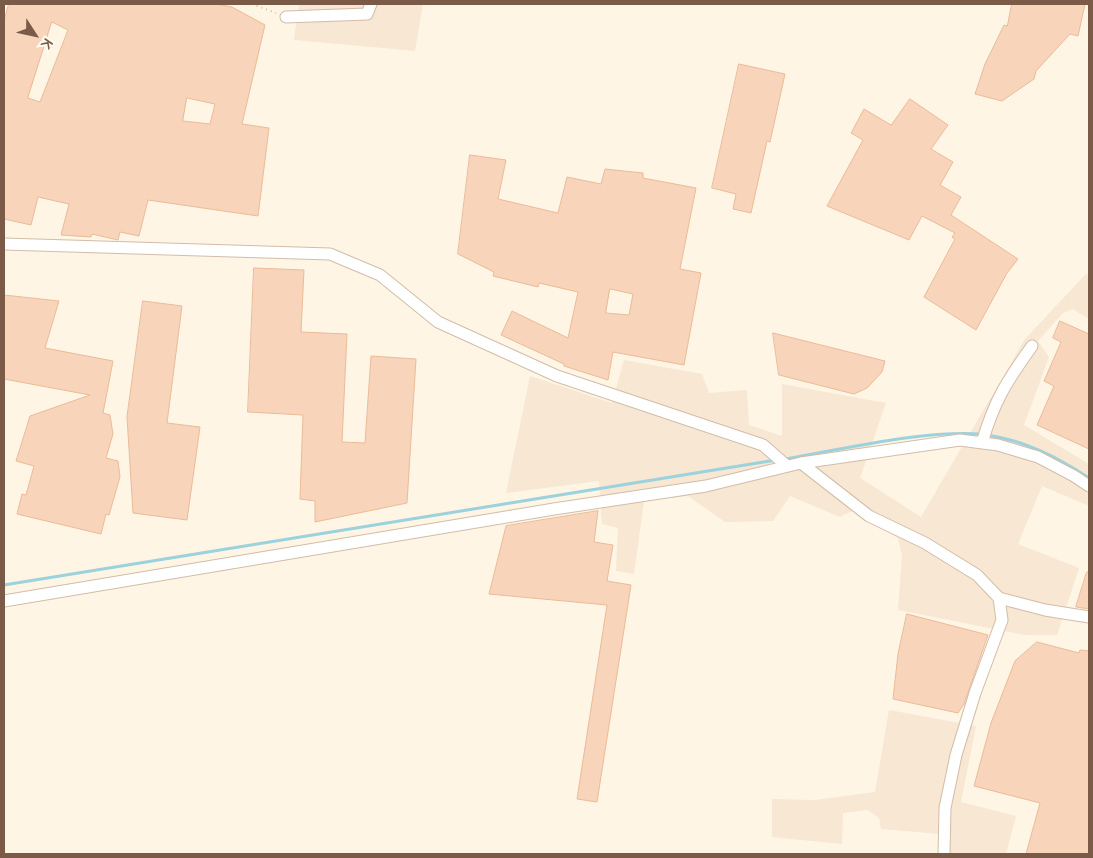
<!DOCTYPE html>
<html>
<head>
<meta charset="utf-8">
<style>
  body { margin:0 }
  #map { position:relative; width:1093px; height:858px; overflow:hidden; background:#fef5e5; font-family:Mulish,sans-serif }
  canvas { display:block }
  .frame { position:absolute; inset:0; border:5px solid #7b5b47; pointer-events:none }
  .north { position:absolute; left:10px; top:10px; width:50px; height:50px; -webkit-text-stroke:4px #fff9ee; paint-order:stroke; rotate:125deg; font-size:14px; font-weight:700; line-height:20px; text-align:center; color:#7b5b47 }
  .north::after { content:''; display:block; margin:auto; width:18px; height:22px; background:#7b5b47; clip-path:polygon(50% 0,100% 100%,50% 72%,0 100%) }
</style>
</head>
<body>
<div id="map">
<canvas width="1093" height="858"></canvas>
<div class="frame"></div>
<div class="north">K</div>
</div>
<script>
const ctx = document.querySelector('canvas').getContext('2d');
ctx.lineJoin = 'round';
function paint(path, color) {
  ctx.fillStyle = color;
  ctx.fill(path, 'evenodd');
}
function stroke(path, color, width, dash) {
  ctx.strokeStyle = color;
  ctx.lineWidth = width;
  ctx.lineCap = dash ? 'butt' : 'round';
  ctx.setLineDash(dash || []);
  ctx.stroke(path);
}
const residential = new Path2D(`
  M299 4H423L415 51 294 40Z
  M1086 274 1089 275V319L1073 309 1063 313 1038 341 1049 357 1024 425 1089 464V506L1042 486 1018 544 1079 568 1057 635H1025L898 610 902 556 898 538 852 511 840 517 790 496 773 521 725 522 688 496 644 501 634 574 616 571 618 528 602 524 599 481 506 493 530 376 612 403 624 360 702 374 709 393 747 390 749 425 782 436V384L886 403 860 478 921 517 1025 339Z
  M889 710 976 726 961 802 1016 816 1006 854H940V834L881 829 879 818 868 810 843 813 842 844 772 837V799L815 800 875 792Z`);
const stream = new Path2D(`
  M987 435C1026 441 1057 457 1089 478
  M785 459C844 449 922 430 981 434
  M4 585 776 460`);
const building = new Path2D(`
  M9 4H216L232 7 265 25 242 124 269 128 258 216 148 200 139 236 120 232 118 240 92 234 91 237 61 235 69 204 38 197 31 225 4 219V21ZM52 22 68 30 40 102 28 98ZM187 98 215 104 210 124 183 121Z
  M1012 4H1085L1078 36 1070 34 1036 71 1034 79 1002 101 975 94 985 64 1004 25 1007 26Z
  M739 64 785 74 770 142 767 141 751 213 733 209 736 194 712 188Z
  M910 99 948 125 931 149 953 162 940 185 961 197 951 215 1018 259 1007 273 976 330 924 297 955 239 952 237 955 233 922 216 909 240 827 206 863 140 851 133 864 109 891 125Z
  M470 155 506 160 498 199 558 213 567 177 601 184 605 169 643 173V178L696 188 680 269 701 273 684 365 613 352 608 380 564 366V364L501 335 512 311 568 338 578 292 539 283 538 287 493 276 494 272 458 254ZM610 289 633 294 629 315 606 313Z
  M254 268 304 270 301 332 347 334 342 442 365 443 371 356 416 359 407 503 315 522V501L300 499 303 415 248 412Z
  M4 295 59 301 45 348 113 361 103 413 110 415 113 434 106 458 118 461 120 477 109 515 106 514 101 534 17 514 22 494 26 495 34 466 16 461 30 416 90 395 4 379Z
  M143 301 182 306 167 423 200 427 187 520 133 513 127 417Z
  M1060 321 1089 334V449L1037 425 1054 386 1044 381 1061 342 1053 338Z
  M773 333 885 361 882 372 867 388 854 394 779 375Z
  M598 511 594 542 613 545 607 581 631 585 597 802 577 799 607 605 489 594 506 526Z
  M1087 572H1089V609L1076 607Z
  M907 614 988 635 964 704 958 713 893 699 898 654Z
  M1037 642 1079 653 1080 650 1089 651V854H1026L1040 803 974 786 991 723 1015 661Z`);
const path = new Path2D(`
  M252 4 276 13
  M4 7 5 4`);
const minor = new Path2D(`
  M286 17 367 14 371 4
  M4 244 330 254 380 275 438 322 557 376 763 445 787 466
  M982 443C994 401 1007 381 1032 346
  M801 463 869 516 925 543 977 575 999 598 1002 620 975 693 956 755 945 808 944 854
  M999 598 1045 610 1089 617
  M4 601 554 509 706 486 801 463 960 440 998 445 1038 457 1074 476 1089 486`);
paint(residential, '#f7e7d3');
stroke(stream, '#9cd2de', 3);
paint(building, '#f7d4ba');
stroke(building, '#ebba98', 1);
stroke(minor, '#d2bda9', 13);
stroke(path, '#dcb79c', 2, [1, 4]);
stroke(minor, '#fff', 11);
</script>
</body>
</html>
